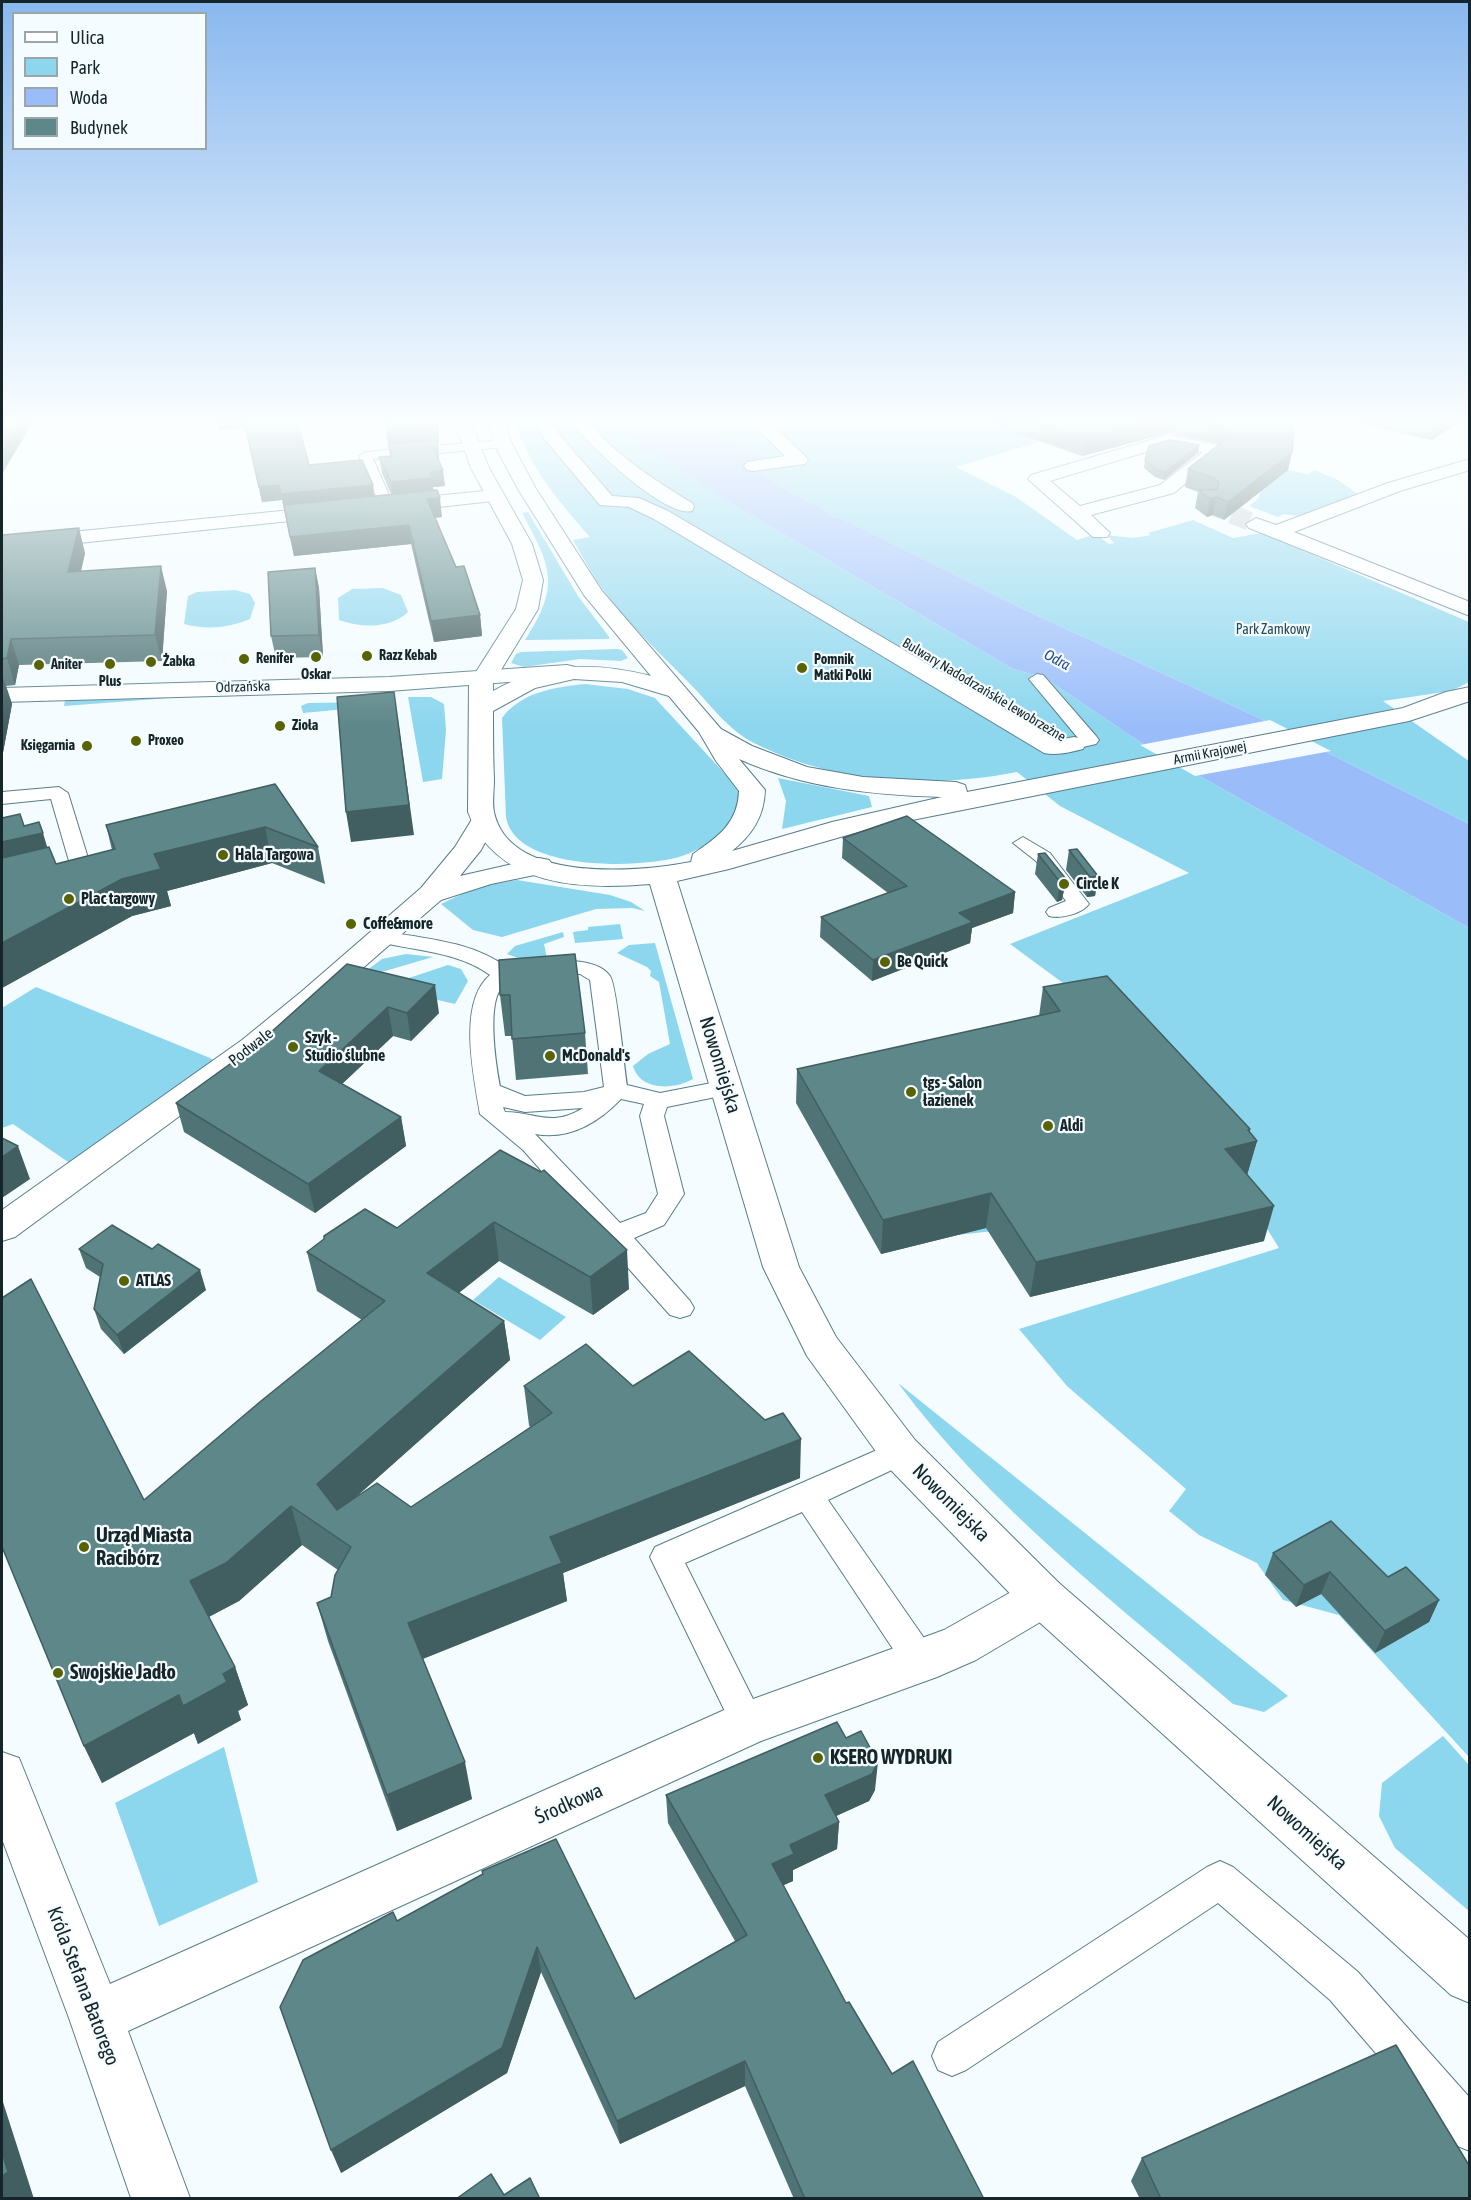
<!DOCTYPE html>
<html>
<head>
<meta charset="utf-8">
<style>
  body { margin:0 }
  #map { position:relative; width:1471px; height:2200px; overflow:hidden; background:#f4fcff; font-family:"Asap Condensed",sans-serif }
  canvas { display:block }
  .frame { position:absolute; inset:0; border:3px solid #15252a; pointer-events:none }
  .legend { position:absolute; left:12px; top:12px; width:195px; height:138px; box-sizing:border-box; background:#f4fcff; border:2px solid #9ba6aa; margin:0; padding:8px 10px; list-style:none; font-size:18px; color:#15252a }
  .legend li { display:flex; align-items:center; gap:12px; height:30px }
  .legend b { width:30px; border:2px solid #9ba6aa }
</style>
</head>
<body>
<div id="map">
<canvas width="1471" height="2200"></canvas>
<div class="frame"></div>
<ul class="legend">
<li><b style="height:8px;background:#fff"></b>Ulica</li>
<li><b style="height:16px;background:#8cd6ee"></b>Park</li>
<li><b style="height:16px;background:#9abdfa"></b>Woda</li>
<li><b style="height:16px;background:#5d8789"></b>Budynek</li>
</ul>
</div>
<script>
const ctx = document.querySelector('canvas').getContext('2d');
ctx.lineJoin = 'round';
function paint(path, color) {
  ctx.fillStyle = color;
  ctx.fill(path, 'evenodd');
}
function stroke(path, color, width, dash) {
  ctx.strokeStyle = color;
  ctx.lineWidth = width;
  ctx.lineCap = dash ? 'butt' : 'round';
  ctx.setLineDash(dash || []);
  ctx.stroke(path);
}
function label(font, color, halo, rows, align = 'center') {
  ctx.font = font + ' "Asap Condensed",sans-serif';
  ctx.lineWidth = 4.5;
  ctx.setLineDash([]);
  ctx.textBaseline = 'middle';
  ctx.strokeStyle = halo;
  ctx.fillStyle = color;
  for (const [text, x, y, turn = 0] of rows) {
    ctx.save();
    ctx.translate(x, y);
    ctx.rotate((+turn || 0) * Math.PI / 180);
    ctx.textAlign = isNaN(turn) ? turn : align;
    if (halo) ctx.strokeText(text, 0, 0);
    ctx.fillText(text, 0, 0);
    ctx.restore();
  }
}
const green = new Path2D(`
  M515 420H618L632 437 722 498 1013 669 1045 678 1143 744 1469 928V1757L1339 1615 1283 1600 1257 1563 1199 1535 1169 1511 1186 1489 1067 1386 1019 1329 1279 1248 1251 1203 957 1235 1241 1165 1116 1022 1010 944 1189 873 1060 806 1017 772C930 789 835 784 754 743 730 731 712 707 694 688 663 656 630 626 604 591 592 575 583 557 573 540L590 537C559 502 528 466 515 420Z
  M722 420H996L1042 441 956 467 1016 497 1077 540 1096 534 1109 544 1114 543 1107 535 1133 538 1151 535 1148 533 1193 520 1233 538 1262 533 1469 622V682L1451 691 1383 701 1469 761V824L1257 717 1023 609 841 518 830 516 828 511 788 491 753 468 768 462 751 447 736 449 715 430 730 428Z
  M1288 470 1307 474 1315 470 1338 480 1358 494 1297 516 1284 514 1278 517 1249 506 1258 499 1261 491Z
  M528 512 578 596 610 638 608 639 525 640C561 585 551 567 522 513Z
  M383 588 401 595 408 612C390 629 361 628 339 620L338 598 352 589Z
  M235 590 250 594 255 603 250 619C228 628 207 630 184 624L188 596 197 592Z
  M617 649 622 650 628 658 621 661 580 659 524 667 511 663 516 654 521 652Z
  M585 684 628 689 655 698 737 787C741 801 738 810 730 822 718 838 702 849 682 856 642 869 515 872 506 817L502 718C521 692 555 687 585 684Z
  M209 695 64 706 65 700Z
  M408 697H431L444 704 446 730 442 779 423 782Z
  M376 702 356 708 303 713 301 706 308 703Z
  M778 778 869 796 872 807 782 829 786 801Z
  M517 880 610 895 631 902 645 911 632 908 596 909 502 937 473 930 441 904 477 887Z
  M620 924 623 939 575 943 573 932 588 930V927Z
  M563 932 564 937 544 944 548 963 523 960 507 954 515 946Z
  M655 943 693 1079C674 1090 640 1091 633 1066L648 1054 670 1044 659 982 650 976 651 971 647 967 617 953 629 945Z
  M406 954 433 957 354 980 382 959Z
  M448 965 461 969 468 981 455 1004 382 987Z
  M36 987 210 1058 215 1061 71 1164 13 1124 2 1128V1008Z
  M499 1277 566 1317 540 1340 473 1300Z
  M898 1383 1288 1696 1264 1712 1233 1704C1117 1604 990 1507 898 1383Z
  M1443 1736 1469 1765V1911L1395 1848 1379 1816 1382 1783Z
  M224 1747 258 1882 159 1926 115 1803Z`);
const water = new Path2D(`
  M618 420H722L731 428 716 431 736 449 751 447 769 462 753 468 788 491 828 511 830 516 841 518 1023 609 1257 717 1469 824V928L1143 744 1045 678 1013 669 722 498 631 437Z`);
const pier = new Path2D(`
  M1270 720 1331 751 1195 776 1140 745Z`);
const streetTunnel = new Path2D(`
  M1205 503 1256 524`);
const lane = new Path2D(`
  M503 440 507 441V447L373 459 394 506 387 510 380 506 359 456 365 452Z
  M1037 674 1043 675 1096 736 1099 740 1096 744 1074 749 1068 748 1065 744 1068 740 1078 738 1029 679Z
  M59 787 68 793 92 871 89 875 2 896V884L71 868 51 799 2 804V792Z
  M1023 837 1050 853 1089 904C1082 914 1060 919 1049 916L1046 912 1049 908 1066 901 1036 861 1013 843Z
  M382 931C426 939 472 941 508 968 533 962 593 952 610 976 617 986 624 1067 627 1085L660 1093 727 1080 735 1083 739 1088 735 1093 667 1107 664 1116 684 1194 664 1225 634 1238 690 1301 694 1308 690 1315 680 1318 670 1315 523 1150 480 1114C474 1076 457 1003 490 975 457 951 414 951 375 941L371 937 375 933ZM580 974 590 980 604 1087 584 1092 525 1096 500 1086C496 1065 486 1002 503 986 520 971 559 974 580 974ZM621 1099 644 1104 640 1116 658 1194 646 1213 620 1223 535 1134C569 1140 598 1123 621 1099ZM503 1107 525 1112 583 1108C551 1128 536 1112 505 1112Z
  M900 1440 911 1443 915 1452 911 1461 828 1500 933 1651 938 1662 933 1673 921 1677 909 1673 802 1512 685 1563 765 1723 760 1734 748 1739 736 1734 650 1557 655 1547Z
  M1220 1861 1233 1867 1358 1972 1470 2098V2151L1455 2145 1330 2000 1218 1903 966 2070 952 2076 938 2070 932 2056 938 2042 1207 1867Z`);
const street = new Path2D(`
  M536 420H552L557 432 612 496 639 498 668 511 1057 740 1074 737 1083 739 1086 744 1083 749C1070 752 1057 756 1044 753L654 519 629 507 600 505 543 437Z
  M570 420H587C615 455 654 480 692 503L694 507 692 511C665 518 586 443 570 420Z
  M749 420H767L805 456 808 460 805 464 753 471 747 470 744 466 747 462 785 456Z
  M1168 435 1223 446 1226 450 1174 493 1091 515 1110 533 1107 537H1093L1028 479 1031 475ZM1169 445 1203 452 1160 485 1080 506 1050 481Z
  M1470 459V470L1400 491 1294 532 1470 602V616L1249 528 1246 524 1256 518 1276 525 1388 483Z
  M495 490 504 496 502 500 394 512 385 506 394 500Z
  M331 506 340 512 338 516 2 551V539Z
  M567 665 575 667 578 672 575 677 389 691 2 702V688L389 677Z
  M483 814 492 816 496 822 481 850 460 876 539 858 549 860 553 866 549 872 491 884 441 900 264 1054 15 1237 2 1241V1210L242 1040 301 992 421 888 455 847 474 816Z
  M1043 1577 1059 1583 1065 1597 1059 1611 976 1660 937 1677 761 1741 128 2031 190 2198H131L69 2018 2 1839V1752L19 1758 110 1984 731 1707 944 1630 1027 1583Z`);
const secondary = new Path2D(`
  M454 420H470L489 468 532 544 543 580 538 609 493 683V691C544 662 596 662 651 676L584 595 518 489 494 444 488 420H504L512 444 536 489 602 591 721 729 752 746 807 767 863 777 956 782 965 785 967 792 1403 708 1446 692 1470 687V701L1409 721 872 828 729 869 677 881 799 1267 836 1337 915 1440 1059 1583 1470 1940V2003L1451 1995 1027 1611 885 1464 807 1356 763 1267 650 884C581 890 496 887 468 812L469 683 516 609 523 580 512 544 471 468ZM574 679 622 682 669 696 699 732 716 761 739 791C738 823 718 837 693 854L691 862C639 872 509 884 494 812 492 802 494 790 494 780 493 757 493 734 493 711L535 688ZM739 759C804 788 872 795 942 797L832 822 732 851C752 835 764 817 765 790Z`);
const wall = new Path2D(`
  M217 420H297L309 465 373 485 374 496 391 494 382 473 379 457 390 456 386 429 388 420H439V443H438L439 462 445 486 433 487 442 517 435 518 456 567 480 615 482 636 434 642 411 544 294 556 282 500 262 502 245 428 219 430Z
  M979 420H1295L1292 452 1288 470 1224 520 1213 515 1207 517 1195 508 1198 492 1185 487 1188 469 1220 444 1168 433 1082 456Z
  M1343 420H1470V427L1458 423 1432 440Z
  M1199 445 1198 453 1164 480 1155 477 1144 468 1145 460Z
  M2 535 85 553 81 571 167 591 162 661 19 665 15 685 6 686 12 704 2 758Z
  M315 568 319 588 323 657 276 658 271 636Z
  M275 784 318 847 325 884 272 863 167 891 171 906 132 916 2 988V818L24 826 48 848 56 864 112 850 106 825Z
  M843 838 1015 892 1013 913 972 928 970 943 872 981 820 937 821 917 888 893 842 858Z
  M1069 850 1098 876 1095 896 1087 897 1066 870Z
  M1038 854 1066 879 1062 900 1057 902 1035 874Z
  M499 960 585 1033 588 1074 516 1080 512 1036H505L500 995Z
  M347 964 439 1013 411 1041 393 1036 342 1084 401 1117 406 1146 315 1213 184 1132 176 1103 259 1043Z
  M1043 987 1250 1129 1249 1132 1257 1141 1247 1175 1264 1241 1030 1297 986 1228 881 1254 796 1103 797 1069 1039 1016Z
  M500 1150 629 1289 593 1315 499 1261 459 1293 504 1321 510 1360 353 1499 411 1507 530 1427 529 1425 524 1386H633L800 1478 563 1573 567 1601 423 1659 472 1799 397 1831 328 1641 317 1603 331 1597 338 1570 302 1545 239 1601 209 1617 235 1667 248 1705 238 1711 241 1720 198 1744 194 1733 102 1783 84 1746 144 1500 362 1320 317 1291 307 1252 397 1228Z
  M79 1249 206 1290 124 1354 101 1329 94 1309 100 1277 86 1268Z
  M1273 1553 1388 1577 1439 1600 1429 1622 1375 1653 1321 1594 1296 1607 1265 1575Z
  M875 1790 869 1801 836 1816 839 1822 837 1849 793 1870V1881L783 1885 846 2003 892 2074 984 2199H794L745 2086 620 2144 541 1972 507 2073 341 2173 483 1874 482 1871 635 1999 735 1941 668 1823 666 1795Z
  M1142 2158 1470 2199H1140L1131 2181Z`);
const shadedWall = new Path2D(`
  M22 420H37L32 424 2 474V452Z
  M217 420H243L245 428 219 430Z
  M439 420V443H438L439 463 388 444 386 429Z
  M1155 420H1171L1168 433 1082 456 1085 439Z
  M1441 420H1459L1458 423 1432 440 1436 423Z
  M1199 445 1198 453 1164 480 1165 472Z
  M1292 452 1288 470 1224 520 1228 502Z
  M443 470 445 486 433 487 434 494 393 498 391 482 430 472Z
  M279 485 282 500 262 502 259 487Z
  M373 485 375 500 284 509 281 494Z
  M1216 497 1213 515 1207 517 1210 499Z
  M440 498 442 517 430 518 427 499Z
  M409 525 411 544 294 556 290 537Z
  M79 528 85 553 75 597 68 572Z
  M161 566 167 591 162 661 155 635Z
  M315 568 319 588 323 657 319 635Z
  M480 615 482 636 434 642 431 621Z
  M11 639 19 665 15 685 7 658Z
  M3 677 12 704 2 758V686Z
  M398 720 414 835 351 842 346 812Z
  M20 814 28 836 43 833 54 870 2 882V842Z
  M265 827 272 863 167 891 171 906 132 916 2 988V943L154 854Z
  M1098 876 1095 896 1087 897 1090 877Z
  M1066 879 1062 900 1057 902 1060 882Z
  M1015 892 1013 913 972 928 970 943 872 981 873 960 959 913Z
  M435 985 439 1013 411 1041 407 1013Z
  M388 1007 393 1036 325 1100 319 1071Z
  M401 1117 406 1146 315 1213 308 1184Z
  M1250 1129 1246 1144 1257 1141 1247 1175 1225 1149Z
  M18 1146 30 1179 2 1198V1157Z
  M991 1193 986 1228 881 1254 883 1220Z
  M1274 1206 1264 1241 1030 1297 1036 1262Z
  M494 1222 499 1261 434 1312 427 1273Z
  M627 1250 629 1289 593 1315 590 1277Z
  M200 1270 206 1290 124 1354 117 1335Z
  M504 1321 510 1360 327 1523 317 1484Z
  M801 1439 800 1478 563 1573 567 1601 417 1661 408 1623 550 1537Z
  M291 1506 302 1545 239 1601 204 1619 190 1581Z
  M1330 1572 1321 1594 1296 1607 1304 1585Z
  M1439 1600 1429 1622 1375 1653 1385 1631Z
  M235 1667 248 1705 238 1711 241 1720 198 1744 194 1733 102 1783 84 1746 179 1695Z
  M465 1762 472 1799 397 1831 387 1795Z
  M878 1762 875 1790 869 1801 823 1822 825 1795Z
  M839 1822 837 1849 793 1870V1881L771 1891 772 1864 790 1845Z
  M537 1947 541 1972 507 2073 341 2173 331 2150Z
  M745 2061V2086L620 2144 617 2121Z
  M2 2099 34 2199H2Z`);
const building = new Path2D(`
  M2 420H22L2 452Z
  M244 420H297L309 465 362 460 373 485 281 494 279 485 259 487Z
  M388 420H437V425L386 429Z
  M1030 420H1155L1085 439Z
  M1192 420H1295L1292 452 1228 502 1216 497 1210 499 1199 490H1217L1219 484 1216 479 1188 469 1231 435 1228 428Z
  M1423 420H1441L1436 423Z
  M437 440V448H433L443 470 430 472 432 478 391 482 379 457 392 456 388 444Z
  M1170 440 1199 445 1165 472 1156 469 1145 460 1149 446Z
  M437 490 440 498 427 499 456 567 464 566 480 615 431 621 409 525 290 537 284 505Z
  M79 528 68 572 161 566 155 635 11 639 7 658 2 659V535Z
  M315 568 319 635 271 636 268 572Z
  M394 692 409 805 346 812 337 697Z
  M275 784 318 847 265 827 154 854 161 869 122 879 2 943V858L49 847 56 864 115 849 106 825Z
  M20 814 24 826 39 822 43 833 2 842V818Z
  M907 816 1015 892 959 913 973 922 873 960 821 917 907 886 843 838Z
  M1077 849 1098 876 1090 877 1069 850Z
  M1045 853 1066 879 1060 882 1038 854Z
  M575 954 585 1033 512 1039 510 995H500L499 960Z
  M347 964 435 985 407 1013 388 1007 319 1071 401 1117 308 1184 176 1103 259 1043Z
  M1107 976 1250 1129 1248 1130 1257 1141 1225 1149 1274 1206 1036 1262 991 1193 883 1220 797 1069 1060 1011 1043 987Z
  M2 1138 18 1146 2 1157Z
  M500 1150 541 1172 544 1170 627 1250 590 1277 494 1222 427 1273 504 1321 317 1484 337 1510 377 1483 411 1507 552 1413 524 1386 586 1344 633 1386 689 1351 765 1420 783 1413 801 1439 550 1537 562 1563 408 1623 465 1762 387 1795 317 1603 331 1597 335 1575 351 1547 291 1506 226 1563 190 1581 235 1667 223 1674 227 1682 183 1706 179 1695 84 1746 2 1547V1298L31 1279 144 1500 261 1401 385 1301 307 1252 324 1239V1236L365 1209 397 1228Z
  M112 1225 152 1249 158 1244 200 1270 117 1335 94 1309 103 1264 79 1249Z
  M1331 1521 1388 1577 1406 1567 1439 1600 1385 1631 1330 1572 1304 1585 1273 1553Z
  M837 1722 846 1738 861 1731 878 1762 872 1774 825 1795 839 1822 790 1845 794 1854 772 1864 846 2003 849 2002 892 2074 913 2061 984 2199H805L745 2061 617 2121 537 1947 502 2048 331 2150 280 2007 303 1960 393 1912 397 1921 483 1874 482 1871 556 1839 635 1999 747 1935 666 1795Z
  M1396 2045 1470 2167V2199H1161L1142 2158Z
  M2 2152 8 2172 2 2176Z
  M491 2174 504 2195 530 2178 540 2199H456Z`);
const markers = [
  [367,656,6,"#586303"],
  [316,657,6,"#586303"],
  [244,659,6,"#586303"],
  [151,662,6,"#586303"],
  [110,664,6,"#586303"],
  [39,665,6,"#586303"],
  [802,668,6,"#586303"],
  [280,726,6,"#586303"],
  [136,741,6,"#586303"],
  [87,746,6,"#586303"],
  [223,855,6,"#586303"],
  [1064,884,6,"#586303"],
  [69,899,6,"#586303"],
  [351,924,6,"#586303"],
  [885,962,6,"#586303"],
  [293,1047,6,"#586303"],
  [550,1056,6,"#586303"],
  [911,1092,6,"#586303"],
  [1048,1126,6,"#586303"],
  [124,1281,6,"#586303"],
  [84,1547,6,"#586303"],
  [58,1673,6,"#586303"],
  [818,1758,6,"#586303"]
];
const farParknames = [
  ["Park Zamkowy",1273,630]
];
const farPoinames = [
  ["Razz Kebab",379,656],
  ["Renifer",256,659],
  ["Pomnik",814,660],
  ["Matki Polki",814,676],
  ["Żabka",163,662],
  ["Aniter",51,665],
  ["Oskar",316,675,"center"],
  ["Plus",110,682,"center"],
  ["Zioła",292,726],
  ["Proxeo",148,741],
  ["Księgarnia",75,746,"right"]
];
const farStreetnames = [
  ["Odrzańska",243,687,-2],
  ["Bulwary Nadodrzańskie lewobrzeżne",984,690,31],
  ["Armii Krajowej",1210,753,-11]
];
const farWaternames = [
  ["Odra",1057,660,28]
];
const poiNames = [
  ["Hala Targowa",235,855],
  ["Circle K",1076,884],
  ["Plac targowy",81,899],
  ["Coffe&more",363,924],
  ["Be Quick",897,962],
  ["Szyk -",305,1038],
  ["Studio ślubne",305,1056],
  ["McDonald's",562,1056],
  ["tgs - Salon",923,1083],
  ["łazienek",923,1101],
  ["Aldi",1060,1126],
  ["ATLAS",136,1281]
];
const streetNames = [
  ["Podwale",251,1047,-38]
];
const nearStreetnames = [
  ["Nowomiejska",720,1065,73],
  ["Nowomiejska",951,1503,45],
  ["Środkowa",569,1804,-24],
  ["Nowomiejska",1307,1833,42],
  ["Króla Stefana Batorego",83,1986,69]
];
const nearPoinames = [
  ["Urząd Miasta",96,1536],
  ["Racibórz",96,1559],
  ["Swojskie Jadło",70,1673],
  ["KSERO WYDRUKI",830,1758]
];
paint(green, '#8cd6ee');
paint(water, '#9abdfa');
paint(pier, '#f4fcff');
stroke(streetTunnel, '#c7d1d4', 19, [19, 10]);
stroke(lane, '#587d8a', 2);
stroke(street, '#587d8a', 2);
stroke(secondary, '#587d8a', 2);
paint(lane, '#fff');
paint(street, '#fff');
paint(secondary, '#fff');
paint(wall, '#507476');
paint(shadedWall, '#415e60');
paint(building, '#5d8789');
stroke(building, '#415e60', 1.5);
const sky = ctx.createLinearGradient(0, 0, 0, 728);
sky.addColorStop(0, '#89b8ef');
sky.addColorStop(0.58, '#fafeff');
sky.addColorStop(1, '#fafeff00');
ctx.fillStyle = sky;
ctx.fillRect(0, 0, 1471, 728);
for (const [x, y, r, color] of markers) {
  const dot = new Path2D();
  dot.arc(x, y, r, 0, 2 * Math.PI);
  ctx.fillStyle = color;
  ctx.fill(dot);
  stroke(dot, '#f4fcff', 2);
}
label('14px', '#234c59', '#f4fcff', farParknames);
label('bold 14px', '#15252a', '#f4fcff', farPoinames, 'left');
label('14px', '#15252a', '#f4fcff', farStreetnames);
label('italic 15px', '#244a91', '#f4fcff', farWaternames);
label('bold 16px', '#15252a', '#f4fcff', poiNames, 'left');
label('16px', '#15252a', '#f4fcff', streetNames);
label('20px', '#15252a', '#f4fcff', nearStreetnames);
label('bold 20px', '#15252a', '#f4fcff', nearPoinames, 'left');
</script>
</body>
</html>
